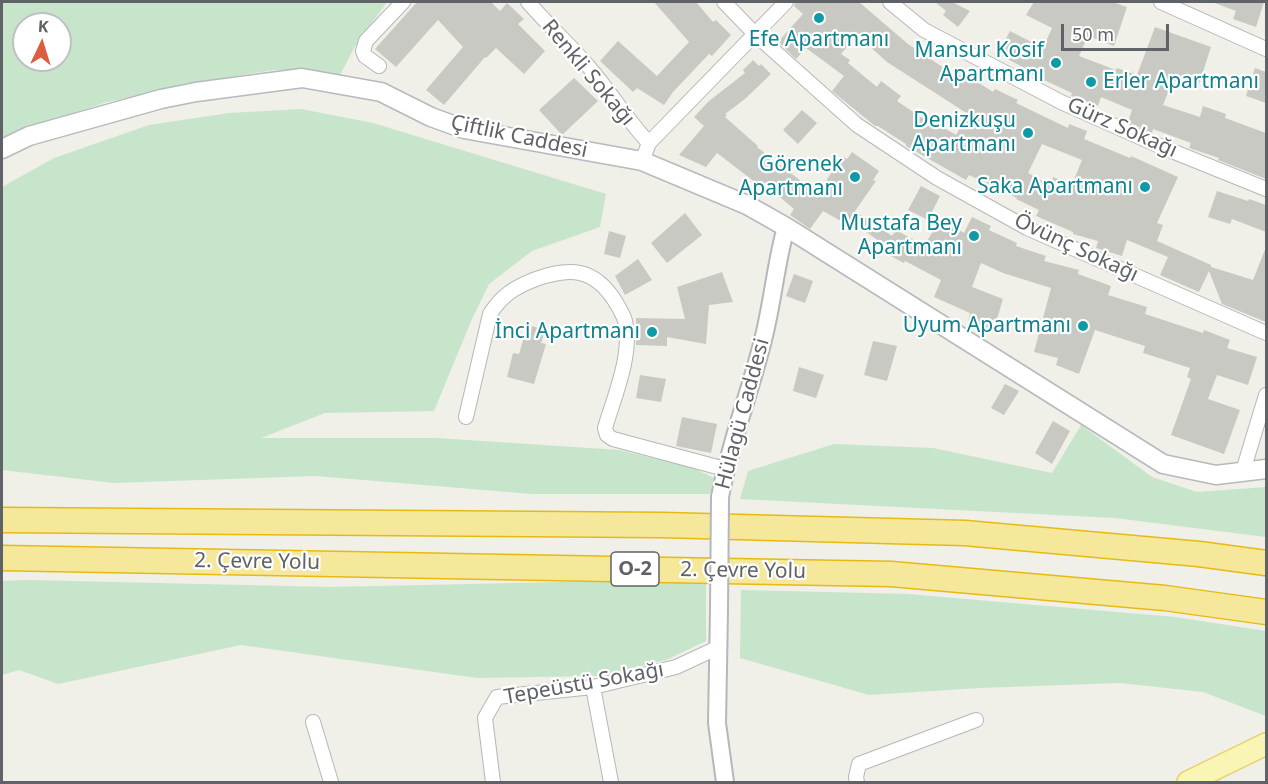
<!DOCTYPE html>
<html>
<head>
<meta charset="utf-8">
<style>
  body { margin:0 }
  #map { position:relative; width:1268px; height:784px; overflow:hidden; background:#f0efe8; font-family:"Noto Sans",sans-serif }
  canvas { display:block }
  .frame { position:absolute; inset:0; border:3px solid #5f6267; pointer-events:none }
  .north { position:absolute; left:12px; top:12px; width:60px; height:60px; box-sizing:border-box; background:#fff; border:2px solid #bfc0c2; border-radius:50%; rotate:4deg; font-size:16px; font-weight:700; line-height:24px; text-align:center; color:#5f6267 }
  .north::after { content:''; display:block; margin:auto; width:21px; height:27px; background:#dd5d41; clip-path:polygon(50% 0,100% 100%,50% 72%,0 100%) }
  .scale { position:absolute; left:1061px; top:24px; width:108px; height:27px; box-sizing:border-box; border:3px solid #5f6267; border-top:0; padding-left:8px; font-size:18px; line-height:21px; white-space:nowrap; color:#5f6267; -webkit-text-stroke:4px #fff; paint-order:stroke }
</style>
</head>
<body>
<div id="map">
<canvas width="1268" height="784"></canvas>
<div class="frame"></div>
<div class="north">K</div>
<div class="scale">50 m</div>
</div>
<script>
const ctx = document.querySelector('canvas').getContext('2d');
ctx.lineJoin = 'round';
function paint(path, color) {
  ctx.fillStyle = color;
  ctx.fill(path, 'evenodd');
}
function stroke(path, color, width, dash) {
  ctx.strokeStyle = color;
  ctx.lineWidth = width;
  ctx.lineCap = dash ? 'butt' : 'round';
  ctx.setLineDash(dash || []);
  ctx.stroke(path);
}
function label(font, color, halo, rows, align = 'center') {
  ctx.font = font + ' "Noto Sans",sans-serif';
  ctx.lineWidth = 4.5;
  ctx.setLineDash([]);
  ctx.textBaseline = 'middle';
  ctx.strokeStyle = halo;
  ctx.fillStyle = color;
  for (const [text, x, y, turn = 0] of rows) {
    ctx.save();
    ctx.translate(x, y);
    ctx.rotate((+turn || 0) * Math.PI / 180);
    ctx.textAlign = isNaN(turn) ? turn : align;
    if (halo) ctx.strokeText(text, 0, 0);
    ctx.fillText(text, 0, 0);
    ctx.restore();
  }
}
const green = new Path2D(`
  M2 2H387L354 48 339 77 297 70H274L241 75 107 102 2 137ZM24 24H60V60H24Z
  M301 109 373 123 606 194 600 227 532 251 489 284 472 319 434 411 325 413 261 438H437L619 450 691 467 714 478 710 494H532L315 476 114 483 2 470V187L54 158 149 125 229 113Z
  M1081 425 1152 477 1197 492 1266 487V537L1115 518 740 499 748 471 834 444 933 448 1052 473Z
  M27 580 331 587 609 581 706 582V641L666 660 597 676 477 678 241 645 58 684 19 670 2 675V581Z
  M741 590 908 594 1175 617 1266 631V716L1203 692 1120 683 980 688 869 695 740 658Z`);
const building = new Path2D(`
  M417 2H491L500 11 507 3 524 19 518 24 545 51 524 74 496 48 486 58 485 57 444 105 426 90 463 47 438 20 396 67 375 49Z
  M654 2H696L713 22 716 20 731 35 712 56 709 54 673 92 664 105 637 88 633 92 600 61 618 41 657 76 689 42Z
  M795 2H859L908 44 956 76 957 73 966 79 968 76 993 92 995 89 1018 100 1016 103 1068 128 1069 124 1087 131 1084 139 1130 158 1131 156 1178 177 1157 223 1163 225 1157 241 1211 265V267L1253 280 1266 247V322L1222 304 1209 271 1199 292 1160 275 1168 257 1127 240 1122 256 1096 248 1098 241 1073 234V232L1036 216 1039 210 1016 199 1017 198 969 175 966 180 906 146V144L878 126H875L832 91 844 76 806 48 796 59 778 42 803 14 794 6ZM857 35 887 62 968 114 956 135 924 116 922 118 897 101 901 96 881 81 877 87 848 63 850 60 841 54ZM1042 144 1082 160 1072 185 1053 177 1050 185 1028 173Z
  M935 2H952L970 11 958 27 943 15 946 11Z
  M1034 2H1113L1127 7 1114 46 1088 36 1079 56 1116 70 1117 68 1137 75 1155 27 1211 47 1197 90 1173 80 1163 105 1200 117 1203 106 1226 114 1225 118 1266 133V179L1218 160 1219 158 1189 148 1191 143 1153 129 1152 133 1128 122 1132 110 1101 97 1098 106 1071 96 1072 93 1031 74 1032 72 998 54 1010 31 1043 48 1052 28 1026 15Z
  M1212 2H1264L1256 27 1233 19 1236 11Z
  M753 60 759 66 761 64 771 74 745 99 725 114 727 115 725 117 758 146 757 147 810 188 813 183 821 188 843 156 847 159 852 152 879 171 873 180 876 181 855 211 892 236 896 230 924 246 941 218 964 233 972 217 991 226 989 230 1017 243 1016 246 1046 256 1044 261 1079 270 1078 274 1111 286 1108 295 1147 307 1145 314 1203 333 1204 330 1230 340 1227 348 1257 357 1248 385 1217 375 1208 399 1240 410 1224 454 1171 435 1191 379 1187 377 1190 368 1143 353 1145 346 1095 330 1079 374 1056 365 1058 358 1034 352 1051 288 1003 273 981 263 972 287 1003 299 993 332 968 321 970 313 934 297 941 280 905 261 904 263 883 252 886 246 851 221 848 225 823 211 810 229 790 215 794 209 767 186 764 189 717 153 706 167 679 155 704 126 694 117 709 101 745 73 743 70Z
  M1255 68 1266 72V103L1246 96Z
  M574 78 598 101 562 135 539 110Z
  M802 110 817 123 798 144 783 130Z
  M921 186 940 196 928 220 908 210Z
  M1217 191 1248 201 1249 199 1266 205V232L1232 219 1230 224 1208 217Z
  M685 213 702 235 667 263 651 243Z
  M609 231 626 236 620 258 604 254Z
  M638 259 652 280 625 295 615 276Z
  M722 272 733 302 709 305 706 344 667 337V346L636 345V318L685 319 677 287Z
  M794 274 813 281 805 303 786 296Z
  M532 326 545 330 541 343 546 344 534 384 507 377 513 353 519 354 526 330 531 332Z
  M873 341 897 346 887 381 864 375Z
  M799 367 824 375 816 398 793 391Z
  M640 375 666 379 661 402 636 398Z
  M1005 384 1019 391 1004 415 991 408Z
  M682 417 717 424 711 453 676 446Z
  M1053 421 1070 431 1052 464 1035 453Z`);
const minor = new Path2D(`
  M528 2C547 24 569 44 588 66 610 91 627 120 649 143
  M724 2 755 34 857 125 937 178 1027 228 1266 333
  M890 2 924 30 1061 102 1162 147 1266 189
  M1161 2 1266 49
  M379 66 365 56 363 51 366 41 403 2
  M642 161 649 143 786 2
  M466 417 490 314C502 295 515 287 536 279 570 267 594 268 615 301 619 308 623 314 625 321 633 354 614 397 605 428L607 435 613 439 725 469
  M1243 471 1266 395
  M593 687 611 782
  M313 722 331 782
  M493 782 485 718 497 697 593 687 676 667 717 648
  M857 782 856 777 859 764 976 720`);
const tertiary = new Path2D(`
  M720 497C730 442 751 390 764 336 773 299 776 263 786 227
  M719 610 717 723 725 782`);
const secondary = new Path2D(`
  M2 149 29 136 161 99 196 92 302 78 381 92 431 117 464 129 642 161 747 205 786 227 1163 464 1216 475 1266 469`);
const primary = new Path2D(`
  M1188 782 1266 744`);
const motorway = new Path2D(`
  M2 520 662 525 965 533 1199 554 1266 563
  M2 558 891 574 1165 598 1266 612`);
const tertiaryBridge = new Path2D(`
  M719 610 720 497`);
const markers = [
  [819,18,6,"#0f9aa8"],
  [1056,63,6,"#0f9aa8"],
  [1091,82,6,"#0f9aa8"],
  [1028,133,6,"#0f9aa8"],
  [855,177,6,"#0f9aa8"],
  [1145,187,6,"#0f9aa8"],
  [974,236,6,"#0f9aa8"],
  [1083,326,6,"#0f9aa8"],
  [652,332,6,"#0f9aa8"]
];
const shields = [
  [635,569,48]
];
const shieldNames = [
  ["O-2",635,569]
];
const cultureNames = [
  ["Efe Apartmanı",819,40,"center"],
  ["Mansur Kosif",1044,51],
  ["Apartmanı",1044,75],
  ["Erler Apartmanı",1103,82,"left"],
  ["Denizkuşu",1016,121],
  ["Apartmanı",1016,145],
  ["Görenek",843,165],
  ["Apartmanı",843,189],
  ["Saka Apartmanı",1133,187],
  ["Mustafa Bey",962,224],
  ["Apartmanı",962,248],
  ["Uyum Apartmanı",1071,326],
  ["İnci Apartmanı",640,332]
];
const streetNames = [
  ["Renkli Sokağı",588,73,50],
  ["Gürz Sokağı",1122,128,24],
  ["Çiftlik Caddesi",519,137,12],
  ["Övünç Sokağı",1076,248,25],
  ["Hülagü Caddesi",743,414,-75],
  ["2. Çevre Yolu",257,562,1],
  ["2. Çevre Yolu",743,571,1],
  ["Tepeüstü Sokağı",584,684,-10]
];
paint(green, '#c7e5ca');
paint(building, '#c9c9c3');
stroke(minor, '#b5b7bb', 16);
stroke(tertiary, '#b5b7bb', 20);
stroke(secondary, '#b6b9be', 21);
stroke(primary, '#e8d16a', 24);
stroke(motorway, '#e7ba12', 27);
stroke(minor, '#fff', 14);
stroke(tertiary, '#fff', 16);
stroke(secondary, '#fff', 18);
stroke(primary, '#f9f5b4', 21);
stroke(motorway, '#f5e89a', 24);
stroke(tertiaryBridge, '#b5b7bb', 20, []);
stroke(tertiaryBridge, '#fff', 16);
for (const [x, y, r, color] of markers) {
  const dot = new Path2D();
  dot.arc(x, y, r, 0, 2 * Math.PI);
  ctx.fillStyle = color;
  ctx.fill(dot);
  stroke(dot, '#fff', 2);
}
for (const [x, y, w] of shields) {
  const box = new Path2D();
  box.roundRect(x - w / 2, y - 17, w, 34, 4.5);
  ctx.fillStyle = '#fff';
  ctx.fill(box);
  stroke(box, '#5f6267', 1.5);
}
label('bold 20px', '#5f6267', null, shieldNames);
label('21px', '#0d838f', '#fff', cultureNames, 'right');
label('21px', '#5f6267', '#fff', streetNames);
</script>
</body>
</html>
